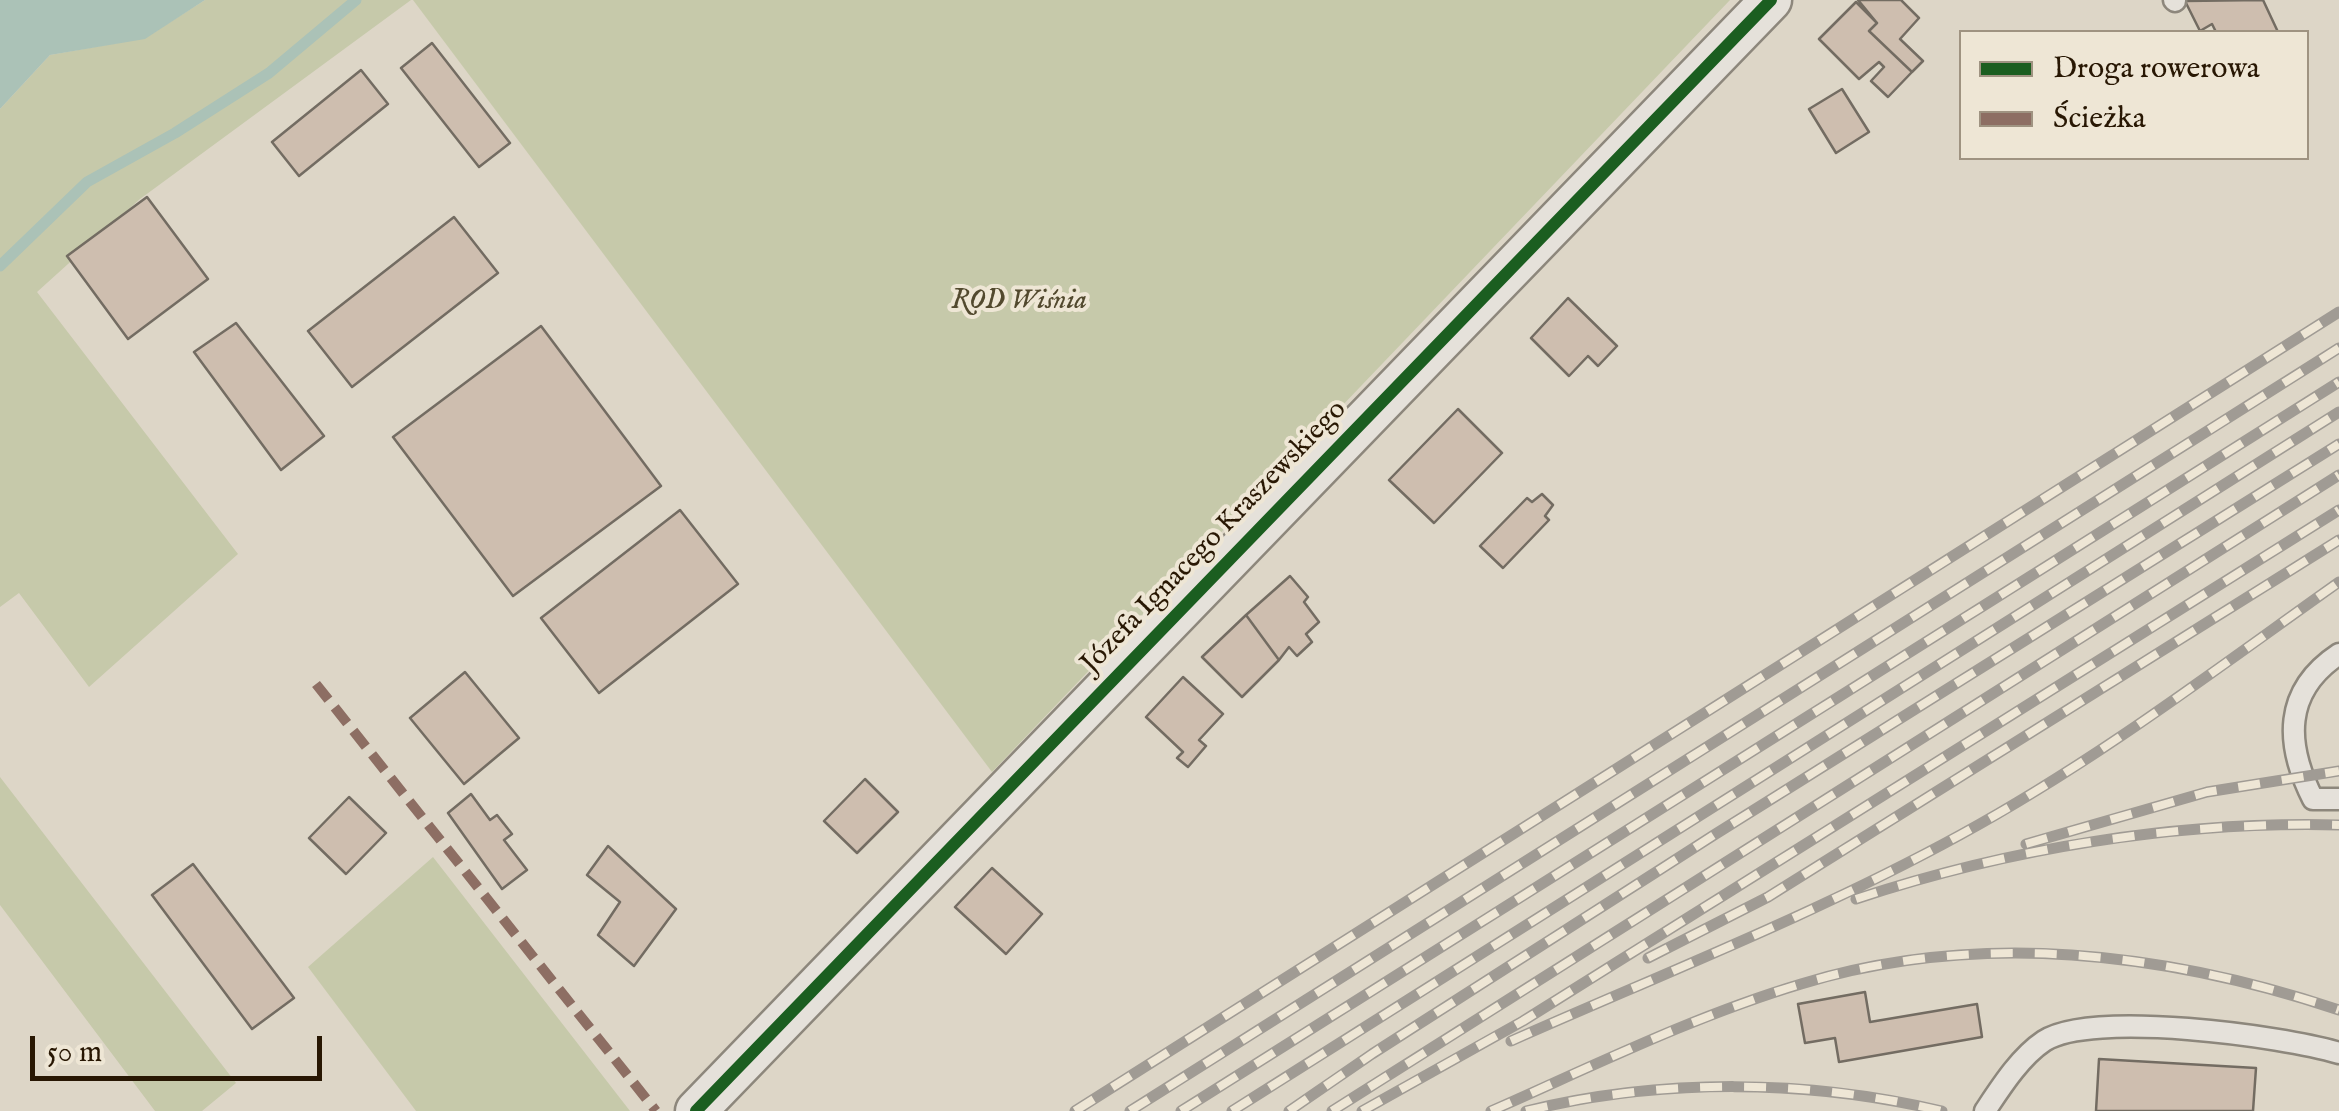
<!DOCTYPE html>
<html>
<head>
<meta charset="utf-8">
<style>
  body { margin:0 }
  #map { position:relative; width:2339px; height:1111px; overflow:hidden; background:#ddd6c7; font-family:"IM FELL English",serif }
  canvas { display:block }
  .legend { position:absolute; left:1959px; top:30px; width:350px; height:130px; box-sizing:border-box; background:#eee6d5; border:2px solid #9f9381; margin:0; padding:12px 18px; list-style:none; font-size:30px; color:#281703 }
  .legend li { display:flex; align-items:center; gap:20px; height:50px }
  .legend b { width:50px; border:2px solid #9f9381 }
  .scale { position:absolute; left:30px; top:1036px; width:292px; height:45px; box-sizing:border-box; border:5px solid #281703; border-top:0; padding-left:12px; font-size:30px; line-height:35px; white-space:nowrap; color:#281703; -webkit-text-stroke:8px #eee6d5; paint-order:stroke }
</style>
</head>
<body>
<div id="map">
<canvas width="2339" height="1111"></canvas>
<ul class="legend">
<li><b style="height:12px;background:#1b5e20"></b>Droga rowerowa</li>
<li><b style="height:12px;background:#8d6e63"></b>Ścieżka</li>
</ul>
<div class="scale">50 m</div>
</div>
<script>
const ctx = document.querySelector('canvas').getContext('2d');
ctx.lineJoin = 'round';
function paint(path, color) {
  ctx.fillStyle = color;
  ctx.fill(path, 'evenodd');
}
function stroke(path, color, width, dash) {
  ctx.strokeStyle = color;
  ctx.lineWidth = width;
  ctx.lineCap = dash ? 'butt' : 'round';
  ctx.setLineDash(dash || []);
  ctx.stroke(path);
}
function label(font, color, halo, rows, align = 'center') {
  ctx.font = font + ' "IM FELL English",serif';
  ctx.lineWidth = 8;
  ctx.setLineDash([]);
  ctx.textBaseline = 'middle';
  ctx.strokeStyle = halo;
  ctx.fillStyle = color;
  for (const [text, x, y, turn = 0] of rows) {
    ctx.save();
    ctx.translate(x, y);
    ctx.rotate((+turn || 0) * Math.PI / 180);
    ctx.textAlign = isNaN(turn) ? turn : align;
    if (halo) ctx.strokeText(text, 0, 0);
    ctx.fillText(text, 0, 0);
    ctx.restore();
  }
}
const green = new Path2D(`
  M205 0H411L140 199 37 292 238 554 89 687 19 593 0 607V109L50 55 145 38Z
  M413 0H1730L992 772Z
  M0 777 236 1083 202 1111H155L0 905Z
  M433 857 630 1111H416L308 967Z`);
const water = new Path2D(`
  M0 0H205L145 39 50 55 0 109Z`);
const stream = new Path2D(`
  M0 266 87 182 175 133 269 73 356 0`);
const building = new Path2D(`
  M1858 0H1901L1919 18 1900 39 1923 61 1912 72 1869 31 1877 23Z
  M2263 0 2278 32H2216L2212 24 2200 31 2185 1Z
  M1856 2 1877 23 1869 31 1912 72 1888 97 1871 81 1884 67 1879 62 1859 79 1819 39Z
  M432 43 510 143 479 167 401 68Z
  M361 70 388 104 299 176 272 142Z
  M1842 89 1869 132 1836 153 1809 109Z
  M147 197 208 279 128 339 67 256Z
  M454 217 498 273 352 387 308 331Z
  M1568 298 1617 346 1598 366 1588 356 1569 376 1531 338Z
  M236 323 324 436 281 470 194 352Z
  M541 326 661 486 513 596 393 437Z
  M1458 409 1502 453 1434 523 1389 480Z
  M1542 494 1553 505 1545 516 1549 520 1503 568 1480 546 1527 498 1532 502Z
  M680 510 738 584 599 693 541 618Z
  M1290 576 1308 597 1304 602 1319 622 1306 634 1312 642 1297 656 1289 647 1279 660 1246 615Z
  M1246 615 1279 660 1242 697 1202 657Z
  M465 672 519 738 464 784 410 718Z
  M1183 677 1223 714 1199 740 1206 746 1188 767 1177 758 1183 752 1146 717Z
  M865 779 898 812 857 853 824 821Z
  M471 794 490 820 497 815 512 834 504 840 527 870 502 889 448 813Z
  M349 797 386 833 346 874 309 838Z
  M608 846 676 909 634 966 598 935 620 902 587 875Z
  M193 864 294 998 252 1029 152 895Z
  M992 868 1042 914 1006 954 955 907Z
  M1865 992 1870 1022 1977 1004 1982 1037 1839 1062 1835 1038 1805 1043 1798 1004Z
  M2099 1059 2256 1068 2253 1111H2096Z`);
const service = new Path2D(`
  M2174 0 2175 1
  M2339 654C2283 691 2285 744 2313 799H2339
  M1985 1111C2001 1087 2020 1057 2044 1041 2091 1010 2283 1036 2339 1053`);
const minor = new Path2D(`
  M696 1111 1771 0`);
const rail = new Path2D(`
  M2026 844 2207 792 2339 771
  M1856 899C2010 848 2177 821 2339 825
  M1648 958 1768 897 2339 540
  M1511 1041C1660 975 1818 913 1960 835 2094 762 2215 670 2339 582
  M1075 1111 2339 312
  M1130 1111 2339 348
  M1181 1111 2339 382
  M1232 1111 2339 412
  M1289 1111 1372 1054 1714 835 2339 444
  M1332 1111 2339 475
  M1362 1111 1523 1021 2339 510
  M1491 1111C1593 1066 1694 1016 1801 984 1978 930 2166 952 2339 1010
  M1526 1111C1661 1078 1808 1079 1942 1111`);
const quiet = new Path2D(`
  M316 684 656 1111`);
const cycleway = new Path2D(`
  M696 1111 1771 0`);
const parkNames = [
  ["ROD Wiśnia",1019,302]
];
const streetNames = [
  ["Józefa Ignacego Kraszewskiego",1215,538,-46]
];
paint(green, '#c6c9aa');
paint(water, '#abc2b7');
stroke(stream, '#abc2b7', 11);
paint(building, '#cebeaf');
stroke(building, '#736c62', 2.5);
stroke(service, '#8d877c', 25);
stroke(minor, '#8d877c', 45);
stroke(service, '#e5e1da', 20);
stroke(minor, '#e5e1da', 40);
stroke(rail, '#a09b94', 11);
stroke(rail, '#eee6d5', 8, [22]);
stroke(quiet, '#8d6e63', 10, [20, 10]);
stroke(cycleway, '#1b5e20', 12);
label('italic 28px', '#52492e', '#eee6d5', parkNames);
label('28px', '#281703', '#eee6d5', streetNames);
</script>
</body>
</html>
